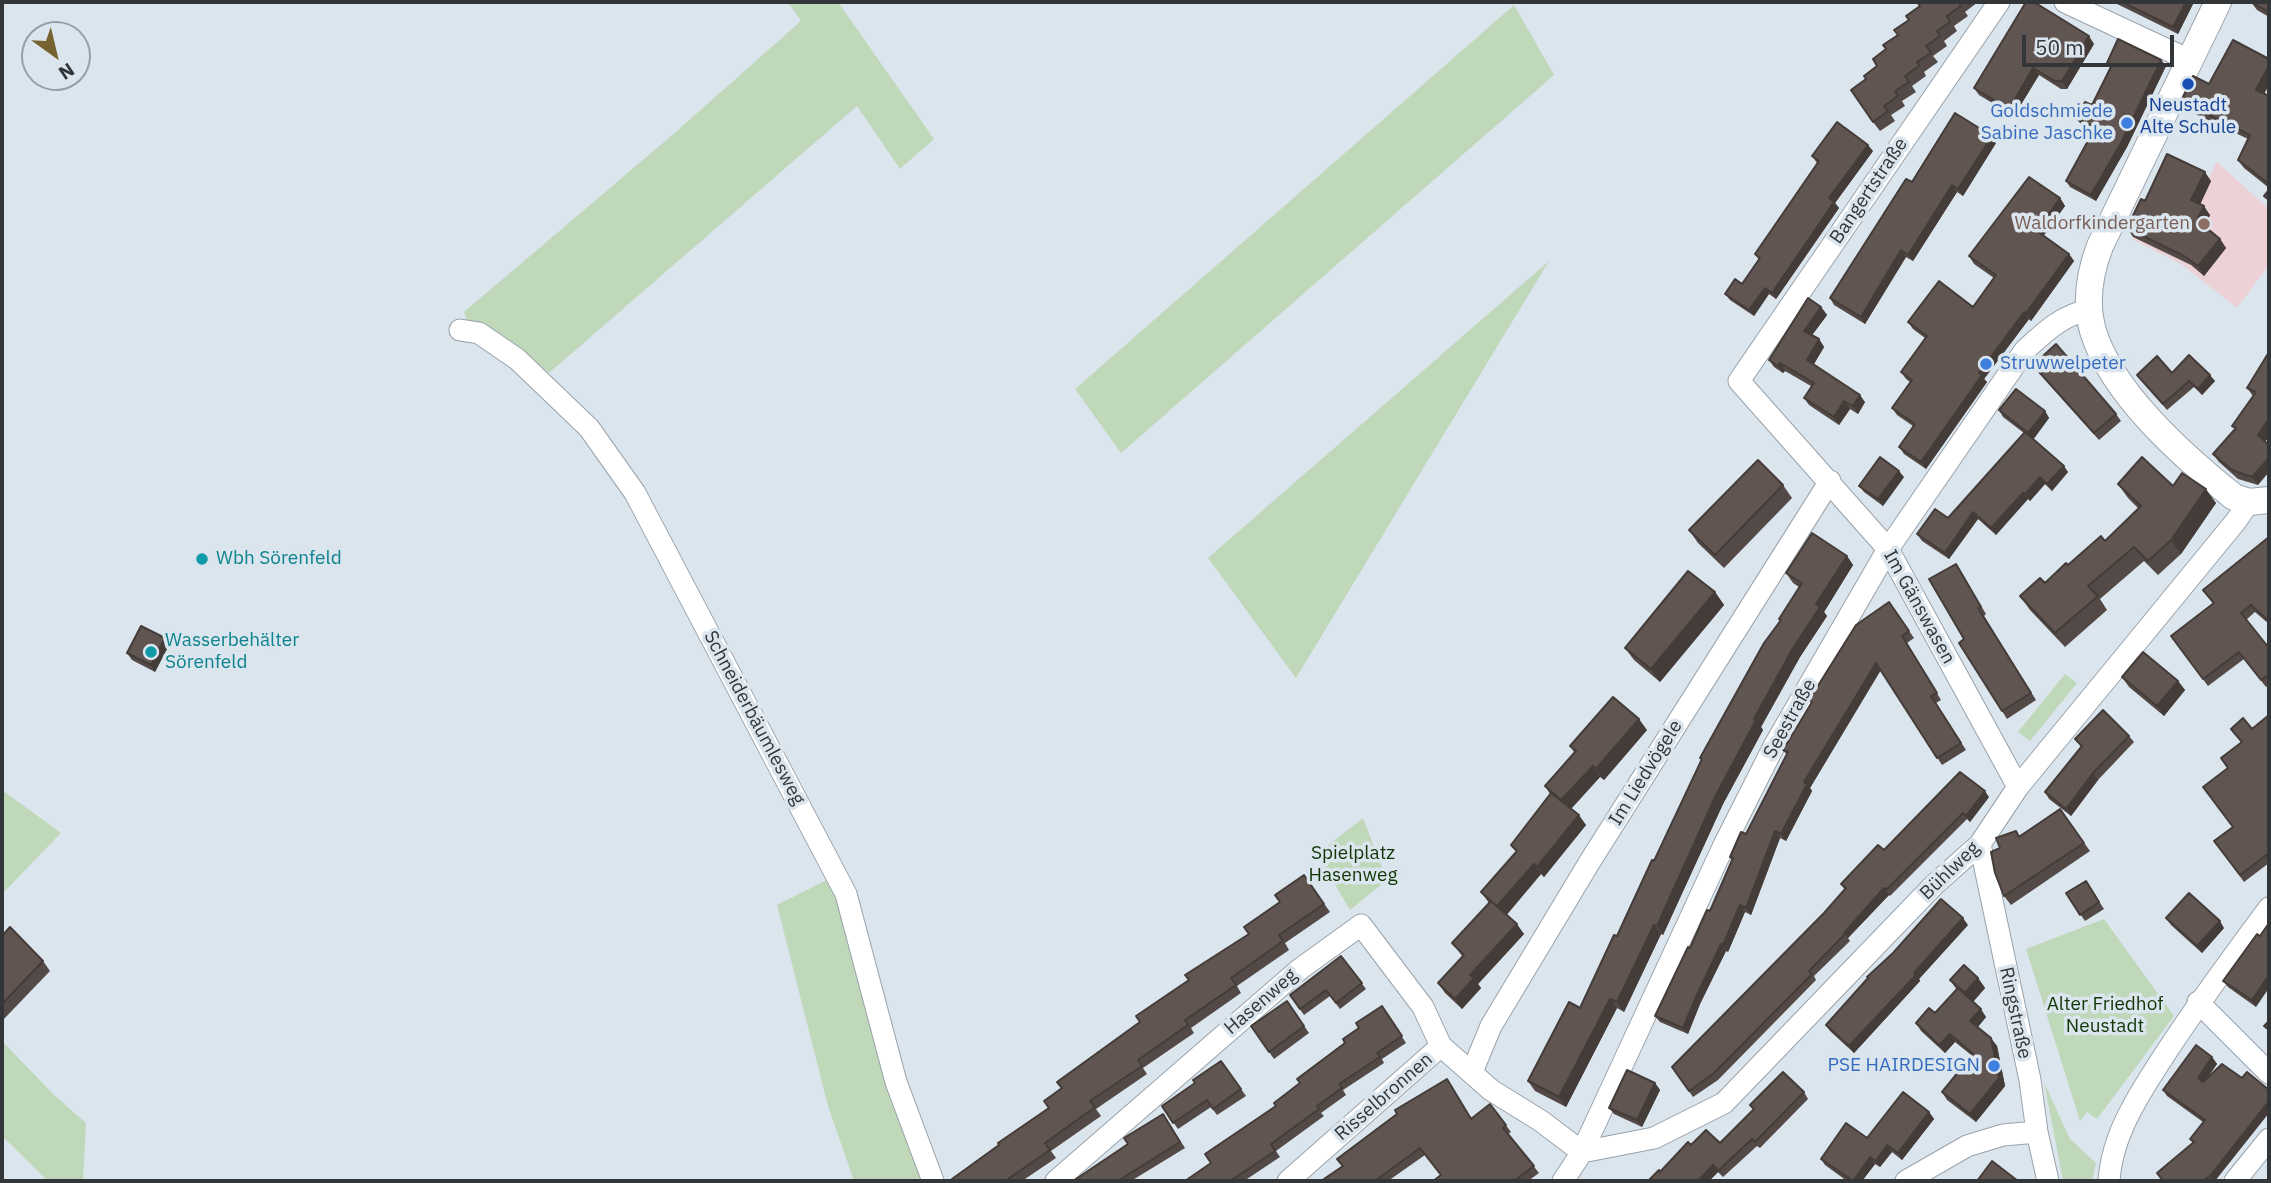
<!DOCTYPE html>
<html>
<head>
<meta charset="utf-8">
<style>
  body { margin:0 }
  #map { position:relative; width:2271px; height:1183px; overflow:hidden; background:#dbe5ee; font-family:"IBM Plex Sans",sans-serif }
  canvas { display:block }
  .frame { position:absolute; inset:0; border:4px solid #323639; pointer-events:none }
  .north { position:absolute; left:21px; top:21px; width:70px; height:70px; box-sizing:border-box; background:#dbe5ee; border:2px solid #979fa6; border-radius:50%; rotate:146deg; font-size:19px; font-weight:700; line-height:28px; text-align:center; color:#323639 }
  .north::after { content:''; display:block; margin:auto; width:24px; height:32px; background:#776332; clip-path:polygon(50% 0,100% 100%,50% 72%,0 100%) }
  .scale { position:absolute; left:2022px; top:35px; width:152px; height:32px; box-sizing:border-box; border:4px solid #323639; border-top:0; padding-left:9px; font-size:21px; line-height:24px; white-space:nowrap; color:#323639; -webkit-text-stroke:5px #dbe5ee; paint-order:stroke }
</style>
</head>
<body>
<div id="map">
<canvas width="2271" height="1183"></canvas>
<div class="frame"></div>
<div class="north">N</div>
<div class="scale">50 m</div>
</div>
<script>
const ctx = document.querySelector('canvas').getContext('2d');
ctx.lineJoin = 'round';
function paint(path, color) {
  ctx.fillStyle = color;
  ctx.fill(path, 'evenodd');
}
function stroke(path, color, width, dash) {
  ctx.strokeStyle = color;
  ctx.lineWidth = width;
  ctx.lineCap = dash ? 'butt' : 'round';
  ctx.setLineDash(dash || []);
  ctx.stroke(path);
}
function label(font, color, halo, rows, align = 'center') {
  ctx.font = font + ' "IBM Plex Sans",sans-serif';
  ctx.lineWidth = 7;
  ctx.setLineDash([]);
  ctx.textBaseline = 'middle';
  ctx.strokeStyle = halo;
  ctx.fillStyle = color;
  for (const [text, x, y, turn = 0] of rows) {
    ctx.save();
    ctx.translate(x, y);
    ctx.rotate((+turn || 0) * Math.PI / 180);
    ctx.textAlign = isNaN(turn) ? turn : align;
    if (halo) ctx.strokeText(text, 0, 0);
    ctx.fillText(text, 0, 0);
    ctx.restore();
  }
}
const education = new Path2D(`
  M2171 158 2208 178 2217 162 2269 209V265L2237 308 2181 264 2132 239Z`);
const green = new Path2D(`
  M788 2H838L934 139 900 169 857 106 549 373 520 353 468 323 464 312 670 137 801 21Z
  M1514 5 1554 75 1121 453 1075 389Z
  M1549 261 1296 678 1208 558Z
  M2065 674 2077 683 2030 741 2018 732Z
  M2 790 61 833 2 894Z
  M1363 818 1387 880 1350 910 1317 854Z
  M829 879 841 903 926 1181H854L828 1106 777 905Z
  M2104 919 2174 1016 2097 1119 2087 1112 2080 1121 2026 949Z
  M2 1041 54 1095 86 1123 83 1181H48L2 1136Z
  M2044 1082 2070 1139 2096 1163 2092 1181H2063Z`);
const minor = new Path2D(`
  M1999 2 1739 381 1888 549 2018 787
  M2065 2 2189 60
  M460 330 479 333 517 359 589 428 635 493 846 894 896 1082 933 1181
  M1980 844 2030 1080 2037 1132 2048 1181
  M2198 1002 2269 1073
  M1472 1072 1491 1026 1589 863 1830 481
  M1582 1152 1654 1138 1724 1103 1934 885 1980 844 2018 787 2236 521 2249 502
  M1056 1181 1300 969 1361 925 1423 1007 1441 1046 1491 1090 1541 1121 1582 1152
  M1288 1181 1441 1046
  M1563 1181 1582 1152 1724 845 1774 746 1888 549 2025 350C2045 332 2062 315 2089 310
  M1906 1181 1967 1146 2003 1135 2037 1132
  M2109 1181C2112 1133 2141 1091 2167 1051 2199 1002 2234 955 2269 908
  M2235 1181 2269 1139`);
const tertiary = new Path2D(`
  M2218 2 2100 246C2090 272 2085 303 2093 331 2112 394 2184 457 2234 497L2249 502 2269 500`);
const wall = new Path2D(`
  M1917 2H1978L1965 12 1968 16 1954 26 1957 31 1944 41 1947 46 1933 56 1938 62 1924 72 1926 76 1912 86 1916 92 1902 101 1905 106 1891 115 1895 121 1880 131 1873 122 1866 79 1877 66 1886 49 1920 6Z
  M2113 2H2194L2178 34Z
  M2251 2H2269V17L2257 10Z
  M2094 44 2067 89H2061L2039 75 2014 116 1979 95 1974 88Z
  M2161 60 2166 66 2127 147 2096 201 2070 187 2066 181 2093 131 2082 126 2077 119 2092 105 2110 67 2107 63Z
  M2209 84 2265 94 2269 96V188L2244 168 2238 160 2248 139 2187 110 2181 101Z
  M1996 143 1963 196 1957 192 1913 261 1906 257 1865 324 1834 305 1830 298 1912 182Z
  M1873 151 1835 203 1839 208 1776 299 1769 294 1754 316 1730 300 1725 294 1742 284 1759 260 1755 254 1817 163 1812 156Z
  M2211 181 2200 204 2210 215 2205 226 2220 239 2226 248 2204 276 2191 265 2133 237 2127 228 2145 201Z
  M2060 198 2065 206 2043 236 2069 254 2074 261 2031 321 2029 319 1984 379 1987 382 1926 469 1904 454 1899 447 1913 426 1897 415 1892 408 1910 382 1906 379 1901 372 1925 338 1913 329 1908 322 1973 307 1994 278 1974 264 1969 256Z
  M1821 307 1827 315 1812 335 1819 339 1824 347 1814 364 1865 402 1858 414 1850 409 1839 425 1809 405 1804 398 1811 386 1785 371 1783 373 1774 367 1769 360Z
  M2269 352V436L2265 442 2258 485 2238 479 2219 462 2213 454 2235 429 2232 426 2253 396 2247 388Z
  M2033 365 2116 414 2121 421 2099 440 2037 371Z
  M2172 373 2215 381 2202 395 2194 387 2167 410 2137 375Z
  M1999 410 2045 411 2049 418 2033 439 2068 472 2052 491 2045 484 2030 501 2028 499 1996 535 1978 519 1949 559 1922 541 1917 534 1948 518 2024 433 2003 417Z
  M1904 477 1883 506 1864 492 1859 486Z
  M2118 484 2173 486 2216 503 2181 554 2158 575 2144 561 2100 599 2107 610 2065 647 2030 610 2020 596 2045 583 2068 565 2105 541 2139 509 2128 498Z
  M1783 485 1792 498 1724 568 1698 543 1689 530Z
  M2269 537V624L2255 612 2246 620 2269 648V685L2266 687 2244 659 2208 686 2171 636 2213 603 2203 590Z
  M1847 556 1853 565 1824 612 1827 616 1800 657 1761 727 1763 730 1723 804 1663 935 1661 934 1624 1012 1617 1008 1566 1107 1535 1091 1528 1081 1580 1008 1654 861 1701 760 1700 758 1799 587 1793 583 1786 573Z
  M1961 572 1986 614 1984 616 2036 700 2007 719 2002 711Z
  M1715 592 1724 605 1660 682 1634 660 1625 648Z
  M1889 602 1914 638 1907 643 1941 700 1936 703 1966 750 1942 765 1881 670 1810 788 1812 791 1786 841 1780 838 1751 915 1745 912 1728 952 1726 951 1700 1004 1688 1034 1660 1022 1655 1016 1710 911 1732 860 1730 857 1746 834 1787 755 1783 750 1811 703 1809 700Z
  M169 645 155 672 132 660 127 653Z
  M2122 677 2178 681 2185 690 2164 716 2129 687Z
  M2269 715V863L2244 882 2214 841 2233 827 2228 768 2242 742 2252 729Z
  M1647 730 1604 780 1600 777 1571 809 1586 825 1544 877 1541 874 1506 915 1524 934 1478 984 1481 988 1462 1009 1445 993 1438 983 1463 957 1452 943 1489 903 1481 892 1516 852 1511 845 1550 794 1545 786 1574 752 1570 746Z
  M2129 736 2134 742 2098 780 2071 816 2049 799 2045 792 2081 747 2075 739Z
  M1989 797 1970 822 1967 819 1890 896 1889 895 1848 938 1850 941 1814 976 1816 980 1718 1080 1693 1097 1672 1067 1824 913 1845 890 1841 884 1884 850Z
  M2060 809 2090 851 2011 905 2004 896 2000 848Z
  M1304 875 1330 912 1285 943 1289 950 1237 986 1241 993 1191 1028 1194 1033 1143 1068 1147 1074 1096 1109 1101 1116 1051 1151 1056 1158 1022 1181H954L1049 1108 1062 1088 1189 980 1249 934Z
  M2086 881 2104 909 2085 921 2066 893Z
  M2166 918 2224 928 2202 953 2171 925Z
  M1968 925 1919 979 1920 981 1854 1053 1830 1031 1826 1025Z
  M2 936 43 961 50 971 2 1021Z
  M2260 936 2256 1007 2228 987 2223 981Z
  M1341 956 1366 989 1340 1009 1330 996 1304 1015 1290 995Z
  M1978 978 1985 988 1973 1002 1986 1017 1978 1027 1997 1046 2005 1086 1976 1122 1947 1100 1942 1092 1971 1055 1955 1042 1945 1053 1921 1031 1916 1023 1935 1013 1957 990 1950 980Z
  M1287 1001 1309 1033 1274 1059 1251 1026Z
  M1382 1006 1406 1043 1382 1059 1384 1063 1343 1090 1346 1095 1321 1113 1324 1116 1276 1151 1280 1157 1244 1181H1185L1211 1163 1345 1043Z
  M2212 1057 2217 1064 2207 1078 2215 1181H2163L2157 1173 2193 1143 2190 1139 2203 1122 2167 1096 2163 1090Z
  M1221 1061 1246 1096 1217 1115 1211 1107 1178 1129 1162 1106 1195 1083Z
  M1447 1079 1472 1119 1490 1104 1511 1132 1508 1134 1539 1173 1528 1181H1433L1441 1175 1425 1155 1388 1181H1321L1343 1166Z
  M1655 1083 1660 1090 1642 1127 1614 1114 1609 1108Z
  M1804 1092 1808 1099 1760 1148 1757 1146 1723 1177 1718 1172 1709 1181H1648L1691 1145 1720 1143 1753 1110 1750 1105Z
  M1929 1112 1934 1119 1902 1160 1892 1152 1880 1167 1875 1164 1862 1181H1847L1825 1165 1821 1159Z
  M1163 1114 1185 1148 1131 1181H1073L1128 1144Z`);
const shadedWall = new Path2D(`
  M2186 2H2194L2178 34 2173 27Z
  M2089 36 2094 44 2067 89 2062 81Z
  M2161 60 2166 66 2127 147 2096 201 2091 195Z
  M2269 65V85L2262 98 2256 90Z
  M2033 68 2039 75 2014 116 2009 109Z
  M1992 136 1996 143 1963 196 1958 189Z
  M1868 145 1873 151 1835 203 1839 208 1776 299 1772 293 1829 198Z
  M2205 172 2211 181 2198 209 2191 200Z
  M1952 185 1957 192 1913 261 1908 255Z
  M2060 198 2065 206 2042 238 2037 231Z
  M2204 206 2210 215 2203 229 2197 220Z
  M2220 239 2226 248 2204 276 2198 266Z
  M1901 250 1906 257 1865 324 1861 317Z
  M2069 254 2074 261 2031 321 2026 313Z
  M1765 288 1769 294 1754 316 1749 310Z
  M1821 307 1827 315 1810 338 1804 331Z
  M2024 312 2029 319 1984 379 1987 382 1926 469 1921 462 1979 373Z
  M1819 339 1824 347 1812 367 1807 360Z
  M1780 363 1785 371 1783 373 1778 366Z
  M2210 375 2215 381 2202 395 2198 389Z
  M1860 395 1865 402 1858 414 1853 406Z
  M1844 401 1850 409 1839 425 1834 417Z
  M2045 411 2049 418 2033 440 2028 433Z
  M2269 418V436L2264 444 2258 435Z
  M2269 458V472L2258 485 2252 477Z
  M2064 466 2068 472 2052 491 2047 484Z
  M1899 471 1904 477 1883 506 1878 499Z
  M2040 477 2045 484 2030 501 2025 494Z
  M2206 489 2216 503 2181 554 2171 540Z
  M2023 493 2028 499 1996 535 1991 528Z
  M1973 512 1978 519 1949 559 1945 553Z
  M1847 556 1853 565 1824 612 1827 616 1800 657 1761 727 1763 730 1723 804 1663 935 1657 926 1716 795 1754 719 1816 604Z
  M1715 592 1724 605 1660 682 1651 669Z
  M165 638 169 645 155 672 151 665Z
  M1876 663 1881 669 1810 788 1812 791 1786 841 1781 834 1804 782Z
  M2178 681 2185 690 2164 716 2157 706Z
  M1639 719 1647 730 1604 780 1596 769Z
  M1593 766 1600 777 1569 811 1561 800Z
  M2093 773 2098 780 2071 816 2066 809Z
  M1985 791 1989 797 1970 822 1966 816Z
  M1579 815 1586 825 1544 877 1537 867Z
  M1775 831 1780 838 1751 915 1746 908Z
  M1534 864 1541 874 1505 917 1497 906Z
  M1884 888 1889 895 1848 938 1844 933Z
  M1740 905 1745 912 1728 952 1723 945Z
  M1963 918 1968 925 1919 979 1920 981 1854 1053 1849 1046Z
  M2220 921 2224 928 2202 953 2197 946Z
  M1517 924 1524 934 1478 984 1481 988 1462 1009 1455 999 1470 975Z
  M1654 925 1661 934 1624 1012 1617 1002Z
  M1721 944 1726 951 1700 1004 1688 1034 1683 1028 1696 997Z
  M2269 975V988L2256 1007 2252 1000Z
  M1978 978 1985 988 1972 1003 1965 993Z
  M1610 999 1617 1008 1566 1107 1559 1097Z
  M1981 1009 1986 1017 1976 1029 1970 1021Z
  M1950 1034 1955 1042 1945 1053 1939 1045Z
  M1991 1038 1997 1046 2005 1086 1976 1122 1970 1114Z
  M2212 1057 2217 1064 2203 1084 2198 1078Z
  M1655 1083 1660 1090 1642 1127 1637 1120Z
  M2269 1101V1113L2215 1181H2213L2210 1176Z
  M1929 1112 1934 1119 1902 1160 1898 1153Z
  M1887 1145 1892 1152 1880 1167 1876 1161Z
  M1870 1157 1875 1164 1862 1181H1853Z
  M1713 1165 1718 1172 1709 1181H1698Z`);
const building = new Path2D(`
  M1917 2H1958L1961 6 1947 16 1950 22 1937 31 1940 36 1926 46 1931 53 1917 62 1919 66 1905 76 1909 82 1895 91 1898 96 1884 106 1888 111 1873 122 1851 90 1866 79 1864 76 1877 66 1873 59 1886 49 1883 45 1898 35 1894 30 1909 20 1906 16 1920 6Z
  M2026 2H2034L2089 36 2062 81H2055L2033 68 2009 109 1974 88Z
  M2122 2H2186L2173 27Z
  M2251 2H2269V12Z
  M2118 39 2161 60 2122 141 2091 195 2066 181 2095 128 2077 119 2085 102 2092 105 2112 65 2107 63Z
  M2233 40 2269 59V65L2256 90 2269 96V184L2238 160 2250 135 2181 101 2193 76 2209 84Z
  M1955 113 1992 136 1958 189 1952 185 1908 255 1901 250 1861 317 1830 298 1906 179 1912 182Z
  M1837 122 1868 145 1829 198 1834 202 1772 293 1765 288 1749 310 1725 294 1735 279 1742 284 1760 258 1755 254 1819 161 1812 156Z
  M2167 154 2205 172 2191 200 2204 206 2197 220 2220 239 2198 266 2184 256 2127 228 2141 199 2145 201Z
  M2029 177 2060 198 2037 231 2069 254 2026 313 2024 312 1979 373 1982 375 1921 462 1899 447 1915 424 1892 408 1912 380 1901 372 1927 336 1908 322 1939 281 1973 307 1996 275 1969 256Z
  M2269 190V200L2264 196Z
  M1808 298 1821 307 1804 331 1819 339 1807 360 1860 395 1853 406 1844 401 1834 417 1804 398 1814 383 1780 363 1778 366 1769 360Z
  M2056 344 2116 414 2094 433 2033 365Z
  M2269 352V418L2258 435 2269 445V458L2252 477 2232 470 2213 454 2236 428 2232 426 2256 392 2247 388Z
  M2189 355 2210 375 2198 389 2189 381 2163 404 2137 375 2157 356 2172 373Z
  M2016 389 2045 411 2028 433 1999 410Z
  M2025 432 2064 466 2047 484 2040 477 2025 494 2023 493 1991 528 1973 512 1945 553 1917 534 1935 509 1948 518Z
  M1880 457 1899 471 1878 499 1859 486Z
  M2142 457 2173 486 2182 473 2206 489 2171 540 2148 561 2134 547 2088 586 2098 596 2055 633 2020 596 2040 578 2045 583 2066 563 2068 565 2101 536 2105 541 2141 506 2118 484Z
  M1758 460 1783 485 1715 555 1689 530Z
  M1812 533 1847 556 1816 604 1820 607 1793 648 1754 719 1756 720 1716 795 1657 926 1654 925 1617 1002 1610 999 1559 1097 1528 1081 1569 1002 1580 1008 1614 935 1617 936 1652 860 1654 861 1702 759 1700 758 1764 643 1781 620 1779 619 1802 583 1786 573Z
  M2269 537V621L2251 605 2241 613 2269 648V679L2267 676 2261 680 2239 652 2203 679 2171 636 2214 603 2203 590Z
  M1956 564 1981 607 1978 608 2031 693 2002 711 1959 643 1964 639 1929 579Z
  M1688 571 1715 592 1651 669 1625 648Z
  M1889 602 1909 631 1902 636 1937 693 1931 696 1961 743 1937 758 1876 663 1804 782 1807 784 1781 834 1775 831 1746 908 1740 905 1723 945 1721 944 1696 997 1683 1028 1655 1016 1688 947 1690 948 1707 910 1710 911 1733 858 1730 857 1741 832 1746 834 1788 752 1783 750 1812 702 1809 700 1856 625Z
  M141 626 165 638 151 665 127 653Z
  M2143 652 2178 681 2157 706 2122 677Z
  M1613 697 1639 719 1596 769 1593 766 1561 800 1545 786 1576 751 1570 746Z
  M2103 710 2129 736 2093 773 2066 809 2045 792 2082 746 2075 739Z
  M2269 715V844L2267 845 2269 847V853L2240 875 2214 841 2233 827 2203 787 2228 768 2221 758 2242 742 2231 729 2243 718 2252 729Z
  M1960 772 1985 791 1966 816 1963 813 1886 890 1884 888 1844 933 1845 934 1809 971 1812 974 1714 1073 1689 1091 1672 1067 1824 913 1846 888 1841 884 1878 845 1884 850Z
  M1551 793 1579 815 1537 867 1534 864 1497 906 1491 901 1517 924 1470 975 1474 978 1455 999 1438 983 1464 955 1452 943 1491 901 1481 892 1517 851 1511 845Z
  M2060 809 2084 843 2004 896 1995 873 1991 852 2000 848 1996 838 2016 831 2019 837Z
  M1304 875 1324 904 1279 935 1283 941 1231 978 1236 985 1185 1020 1188 1025 1138 1060 1142 1066 1090 1101 1095 1107 1045 1143 1050 1150 1005 1181H954L952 1179 999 1145 998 1143 1049 1108 1044 1101 1062 1088 1057 1082 1140 1022 1136 1016 1189 980 1185 975 1249 934 1244 927 1280 902 1275 895Z
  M2086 881 2099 902 2080 915 2066 893Z
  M2189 893 2220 921 2197 946 2166 918Z
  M1941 899 1963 918 1914 973 1916 975 1849 1046 1826 1025 1868 978 1867 977 1893 953Z
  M2269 923V975L2252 1000 2223 981 2257 934 2260 936Z
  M10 927 43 961 2 1004V936Z
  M1341 956 1362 983 1336 1003 1326 990 1300 1009 1290 995Z
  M1964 965 1978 978 1965 993 1950 980Z
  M1958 988 1981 1009 1970 1021 1991 1038 1999 1078 1970 1114 1942 1092 1973 1054 1950 1034 1939 1045 1916 1023 1929 1008 1935 1013Z
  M1287 1001 1304 1026 1269 1052 1251 1026Z
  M1382 1006 1402 1036 1377 1053 1380 1057 1339 1084 1342 1088 1317 1106 1319 1109 1271 1144 1275 1151 1230 1181H1185L1211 1163 1205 1154 1276 1106 1274 1103 1300 1083 1297 1079 1345 1043 1343 1039 1359 1028 1356 1023Z
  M2269 1021V1030L2264 1026Z
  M2196 1045 2212 1057 2198 1078 2203 1082 2222 1064 2242 1078 2247 1072 2269 1090V1101L2210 1176 2203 1181H2163L2157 1173 2194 1142 2190 1139 2205 1120 2163 1090Z
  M1221 1061 1241 1089 1213 1109 1207 1100 1173 1123 1162 1106 1195 1083 1193 1080Z
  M1627 1070 1655 1083 1637 1120 1609 1108Z
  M1783 1072 1804 1092 1755 1142 1752 1139 1718 1171 1713 1165 1698 1181H1648L1659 1170 1660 1172 1688 1142 1691 1145 1706 1130 1720 1143 1754 1109 1750 1105Z
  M1447 1079 1471 1119 1490 1104 1506 1125 1503 1128 1534 1166 1514 1181H1433L1441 1175 1420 1148 1375 1181H1321L1343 1166 1337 1159 1397 1114 1395 1110Z
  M1903 1092 1929 1112 1898 1153 1887 1145 1876 1161 1870 1157 1853 1181 1821 1159 1846 1123 1867 1138Z
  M1163 1114 1180 1142 1118 1181H1073L1128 1144 1124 1138Z
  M1992 1161 2018 1181H1977Z`);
const markers = [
  [2188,84,7,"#1a4fb4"],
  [2127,123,7,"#3f7fe0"],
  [2204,224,7,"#8d6e63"],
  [1986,364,7,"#3f7fe0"],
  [202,559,7,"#0f9aa8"],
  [151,652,7,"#0f9aa8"],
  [1994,1066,7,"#3f7fe0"]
];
const transitNames = [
  ["Neustadt",2188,106],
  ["Alte Schule",2188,128]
];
const shopNames = [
  ["Goldschmiede",2113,112],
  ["Sabine Jaschke",2113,134],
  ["Struwwelpeter",2000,364,"left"],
  ["PSE HAIRDESIGN",1980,1066]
];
const streetNames = [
  ["Bangertstraße",1869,191,-56],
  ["Im Gänswasen",1919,607,61],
  ["Schneiderbäumlesweg",754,718,62],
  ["Seestraße",1790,719,-61],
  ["Im Liedvögele",1646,773,-58],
  ["Bühlweg",1950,871,-44],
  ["Hasenweg",1261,1002,-41],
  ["Ringstraße",2015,1013,78],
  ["Risselbronnen",1384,1097,-41]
];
const educationNames = [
  ["Waldorfkindergarten",2190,224]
];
const cultureNames = [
  ["Wbh Sörenfeld",216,559],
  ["Wasserbehälter",165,641],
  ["Sörenfeld",165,663]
];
const parkNames = [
  ["Spielplatz",1353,854],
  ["Hasenweg",1353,876],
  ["Alter Friedhof",2105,1005],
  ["Neustadt",2105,1027]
];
paint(education, '#ecd2d7');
paint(green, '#c0d8ba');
stroke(minor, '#99a2aa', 23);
stroke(tertiary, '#99a2aa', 28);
stroke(minor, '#fff', 21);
stroke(tertiary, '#fff', 26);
paint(wall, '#534946');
paint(shadedWall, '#443c39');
paint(building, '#615551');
stroke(building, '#443c39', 2);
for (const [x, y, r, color] of markers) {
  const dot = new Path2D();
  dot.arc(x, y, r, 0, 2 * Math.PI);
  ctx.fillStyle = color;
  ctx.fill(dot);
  stroke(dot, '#dbe5ee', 2.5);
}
label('19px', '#164399', '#dbe5ee', transitNames);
label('19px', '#366cbe', '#dbe5ee', shopNames, 'right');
label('19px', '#323639', '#dbe5ee', streetNames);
label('19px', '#785e54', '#dbe5ee', educationNames, 'right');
label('19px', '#0d838f', '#dbe5ee', cultureNames, 'left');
label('19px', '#113706', '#dbe5ee', parkNames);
</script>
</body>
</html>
